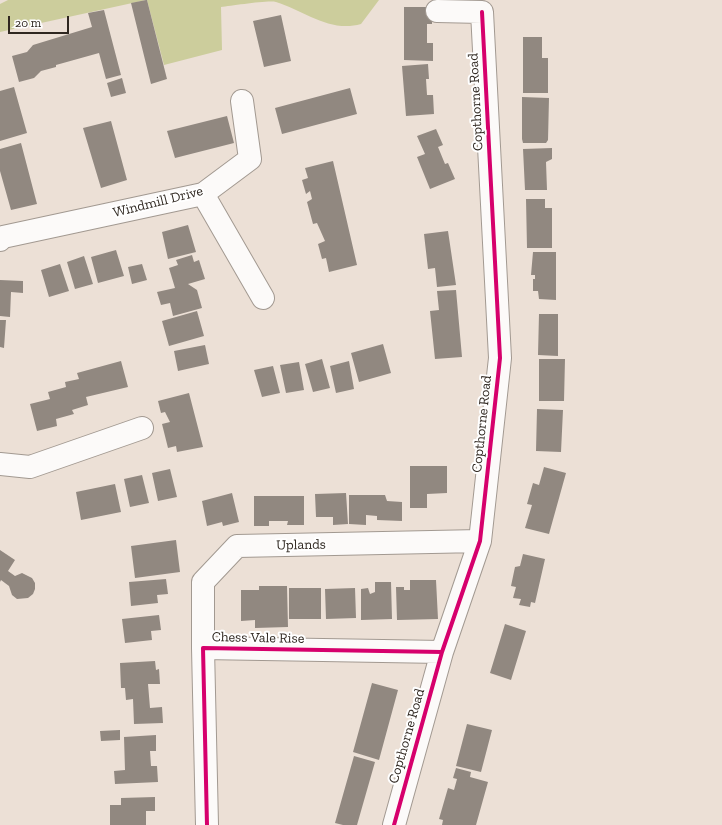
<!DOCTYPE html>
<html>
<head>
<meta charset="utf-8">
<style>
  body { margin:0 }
  #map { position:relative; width:722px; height:825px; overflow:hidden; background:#ece0d6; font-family:"Zilla Slab",serif }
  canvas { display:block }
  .scale { position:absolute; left:8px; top:16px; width:61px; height:18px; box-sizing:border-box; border:2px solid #2f2720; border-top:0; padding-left:5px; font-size:12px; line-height:14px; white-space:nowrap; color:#2f2720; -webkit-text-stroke:3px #fff; paint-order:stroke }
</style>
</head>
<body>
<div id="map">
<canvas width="722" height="825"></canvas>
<div class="scale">20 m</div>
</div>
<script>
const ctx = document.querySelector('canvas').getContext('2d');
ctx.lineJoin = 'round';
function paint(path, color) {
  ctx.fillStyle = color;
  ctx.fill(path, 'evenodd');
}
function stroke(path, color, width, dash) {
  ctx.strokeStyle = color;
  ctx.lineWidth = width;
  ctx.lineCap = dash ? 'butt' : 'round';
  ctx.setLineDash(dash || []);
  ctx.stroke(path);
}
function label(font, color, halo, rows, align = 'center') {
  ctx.font = font + ' "Zilla Slab",serif';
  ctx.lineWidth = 4;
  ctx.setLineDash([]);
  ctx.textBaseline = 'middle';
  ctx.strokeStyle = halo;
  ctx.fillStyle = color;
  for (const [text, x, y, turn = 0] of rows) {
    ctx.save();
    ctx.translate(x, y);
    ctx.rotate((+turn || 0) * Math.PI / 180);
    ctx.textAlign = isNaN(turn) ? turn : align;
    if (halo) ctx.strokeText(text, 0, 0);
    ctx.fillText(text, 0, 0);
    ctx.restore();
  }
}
const forest = new Path2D(`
  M8 0H146L0 32V4Z
  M147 0H379L361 24C330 33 305 11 276 2 267 0 232 6 221 7L222 50 164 65Z`);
const building = new Path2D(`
  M146 0H147L167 79 151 84 131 3Z
  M404 7H432V24H427V43H433V61L404 60Z
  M104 10 121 75 106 79 99 53 56 65V67L41 71 34 78 19 82 12 56 27 52 33 45 92 27 88 13Z
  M281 15 291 61 264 67 253 21Z
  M523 37H542V58H548V93H523Z
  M428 64 429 79H426L427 95H433L434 114 406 116 402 66Z
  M122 78 126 93 111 97 107 83Z
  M14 87 27 133 0 141V91Z
  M350 88 357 114 282 134 275 108Z
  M522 97 549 98 548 140 546 143H523L522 139Z
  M227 116 234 143 175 158 167 131Z
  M111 121 127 180 101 188 83 128Z
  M436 129 443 145 438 147 445 164 448 163 455 179 430 189 417 157 425 154 417 136Z
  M21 143 37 204 11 210 0 171V149Z
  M552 148V159L546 162 547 190H525L523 149Z
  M333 161 357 265 329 272 326 258 322 259 318 244 325 241 317 223 313 224 307 202 312 199 310 191 306 194 302 180 308 178 305 168Z
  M526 199H545V208H552V248H527Z
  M188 225 196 252 168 259 162 232Z
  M448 231 456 285 437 287 435 268 428 269 424 234Z
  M116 250 124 276 98 283 91 257Z
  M533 252H556V300L539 299 538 291H533V279H535V275H531Z
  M192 255 194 262 199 260 205 279 188 284 197 290 202 308 173 316 170 303 161 305 157 292 175 288 169 268 178 265 176 260Z
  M84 256 93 284 75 289 67 262Z
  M60 264 69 291 49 297 41 270Z
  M142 264 147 280 132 284 128 267Z
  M0 280 23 281V293L11 292 10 317 0 316Z
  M456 290 462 357 435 359 430 311 439 310 437 291Z
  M197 311 204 336 169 346 162 321Z
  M539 314H558V356L538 355Z
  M0 320H6L4 348 0 347Z
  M383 344 391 373 359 382 351 353Z
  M205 345 209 364 178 371 174 351Z
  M322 359 330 388 313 392 305 364Z
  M539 359H565L564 401H539Z
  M121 361 128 387 86 397 88 405 72 410 74 414 56 419 57 426 37 431 30 404 50 399 48 392 66 387 65 382 79 379 77 373Z
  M349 361 354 389 336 393 330 366Z
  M299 362 304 390 286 393 280 365Z
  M273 366 280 393 262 397 254 370Z
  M189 393 203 447 177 452 176 446 168 448 162 424 170 422 165 412 161 413 158 401Z
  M537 409 563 410 561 452 536 451Z
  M410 466H447V493L427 494V508H410Z
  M544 467 566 473 549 534 525 528 532 505 527 504 533 483 539 485Z
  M170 469 177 497 158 501 152 473Z
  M142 475 149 503 130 507 124 479Z
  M115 484 121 512 81 520 76 492Z
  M232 493 239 522 223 526 222 522 207 526 202 501Z
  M346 493 348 524 333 525V517H316L315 494Z
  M349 495H385L387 501 402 502V521L377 520V516L366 515V525L349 524Z
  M254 496H304V525H287L288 521H269V526H254Z
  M176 540 180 572 135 578 131 546Z
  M0 550 15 560 8 571 15 576 22 573 32 578 35 583V589L33 594 28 598 17 599 12 595 9 586 1 580 0 582Z
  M523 554 545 559 535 603 531 602 530 607 519 605 521 599 513 598 516 587 511 586 515 567 520 566Z
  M166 579 168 594 157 595 158 603 131 606 129 582Z
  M410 580H436L438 619 397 620 396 587H404V590H410Z
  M375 582H391L392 619 361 620V589L368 588 370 594 375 592Z
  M259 586H287L288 627 255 628V620L241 621V590H259Z
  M289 588H321V619H289Z
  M355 588 356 618 326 619 325 589Z
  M159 615 161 630 151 631 152 640 125 643 122 619Z
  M505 624 526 631 511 680 490 673Z
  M155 661 156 670 159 669 160 684H148L150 708 162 707 163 723 134 724 133 699 126 700 125 688H121L120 663Z
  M372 683 398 690 379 760 353 752Z
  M467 724 492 730 481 772 456 766Z
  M120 730V740L101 741 100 731Z
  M156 735V751H150L151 766H157L158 782 115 784 114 771 125 770 124 737Z
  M354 756 375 762 357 825H343L335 823Z
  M456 768 471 772 470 777 488 782 476 825H442L443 820 439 819 448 788 454 790 457 779 453 778Z
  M155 797V811H146V825H110V805H121V798Z`);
const minor = new Path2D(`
  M203 194 263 298
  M0 240 3 237 203 194 250 159 242 101
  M0 464 30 467 142 428
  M203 648V582L237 546 480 541
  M207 825 203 648 442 652
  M394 825 442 652 480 541 500 358 482 12 437 11`);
const cycleway = new Path2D(`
  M207 825 203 648 442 652
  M394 825 442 652 480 541 500 358 482 12`);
const streetNames = [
  ["Copthorne Road",476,102,-93],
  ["Windmill Drive",158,202,-14],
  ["Copthorne Road",482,424,-84],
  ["Uplands",301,545,-1],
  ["Chess Vale Rise",258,638,1],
  ["Copthorne Road",407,736,-74]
];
paint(forest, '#cccd9c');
paint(building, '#918880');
stroke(minor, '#a29991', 24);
stroke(minor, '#fcfaf9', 22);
stroke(cycleway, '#d6006c', 4);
label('14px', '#2f2720', '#fff', streetNames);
</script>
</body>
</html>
